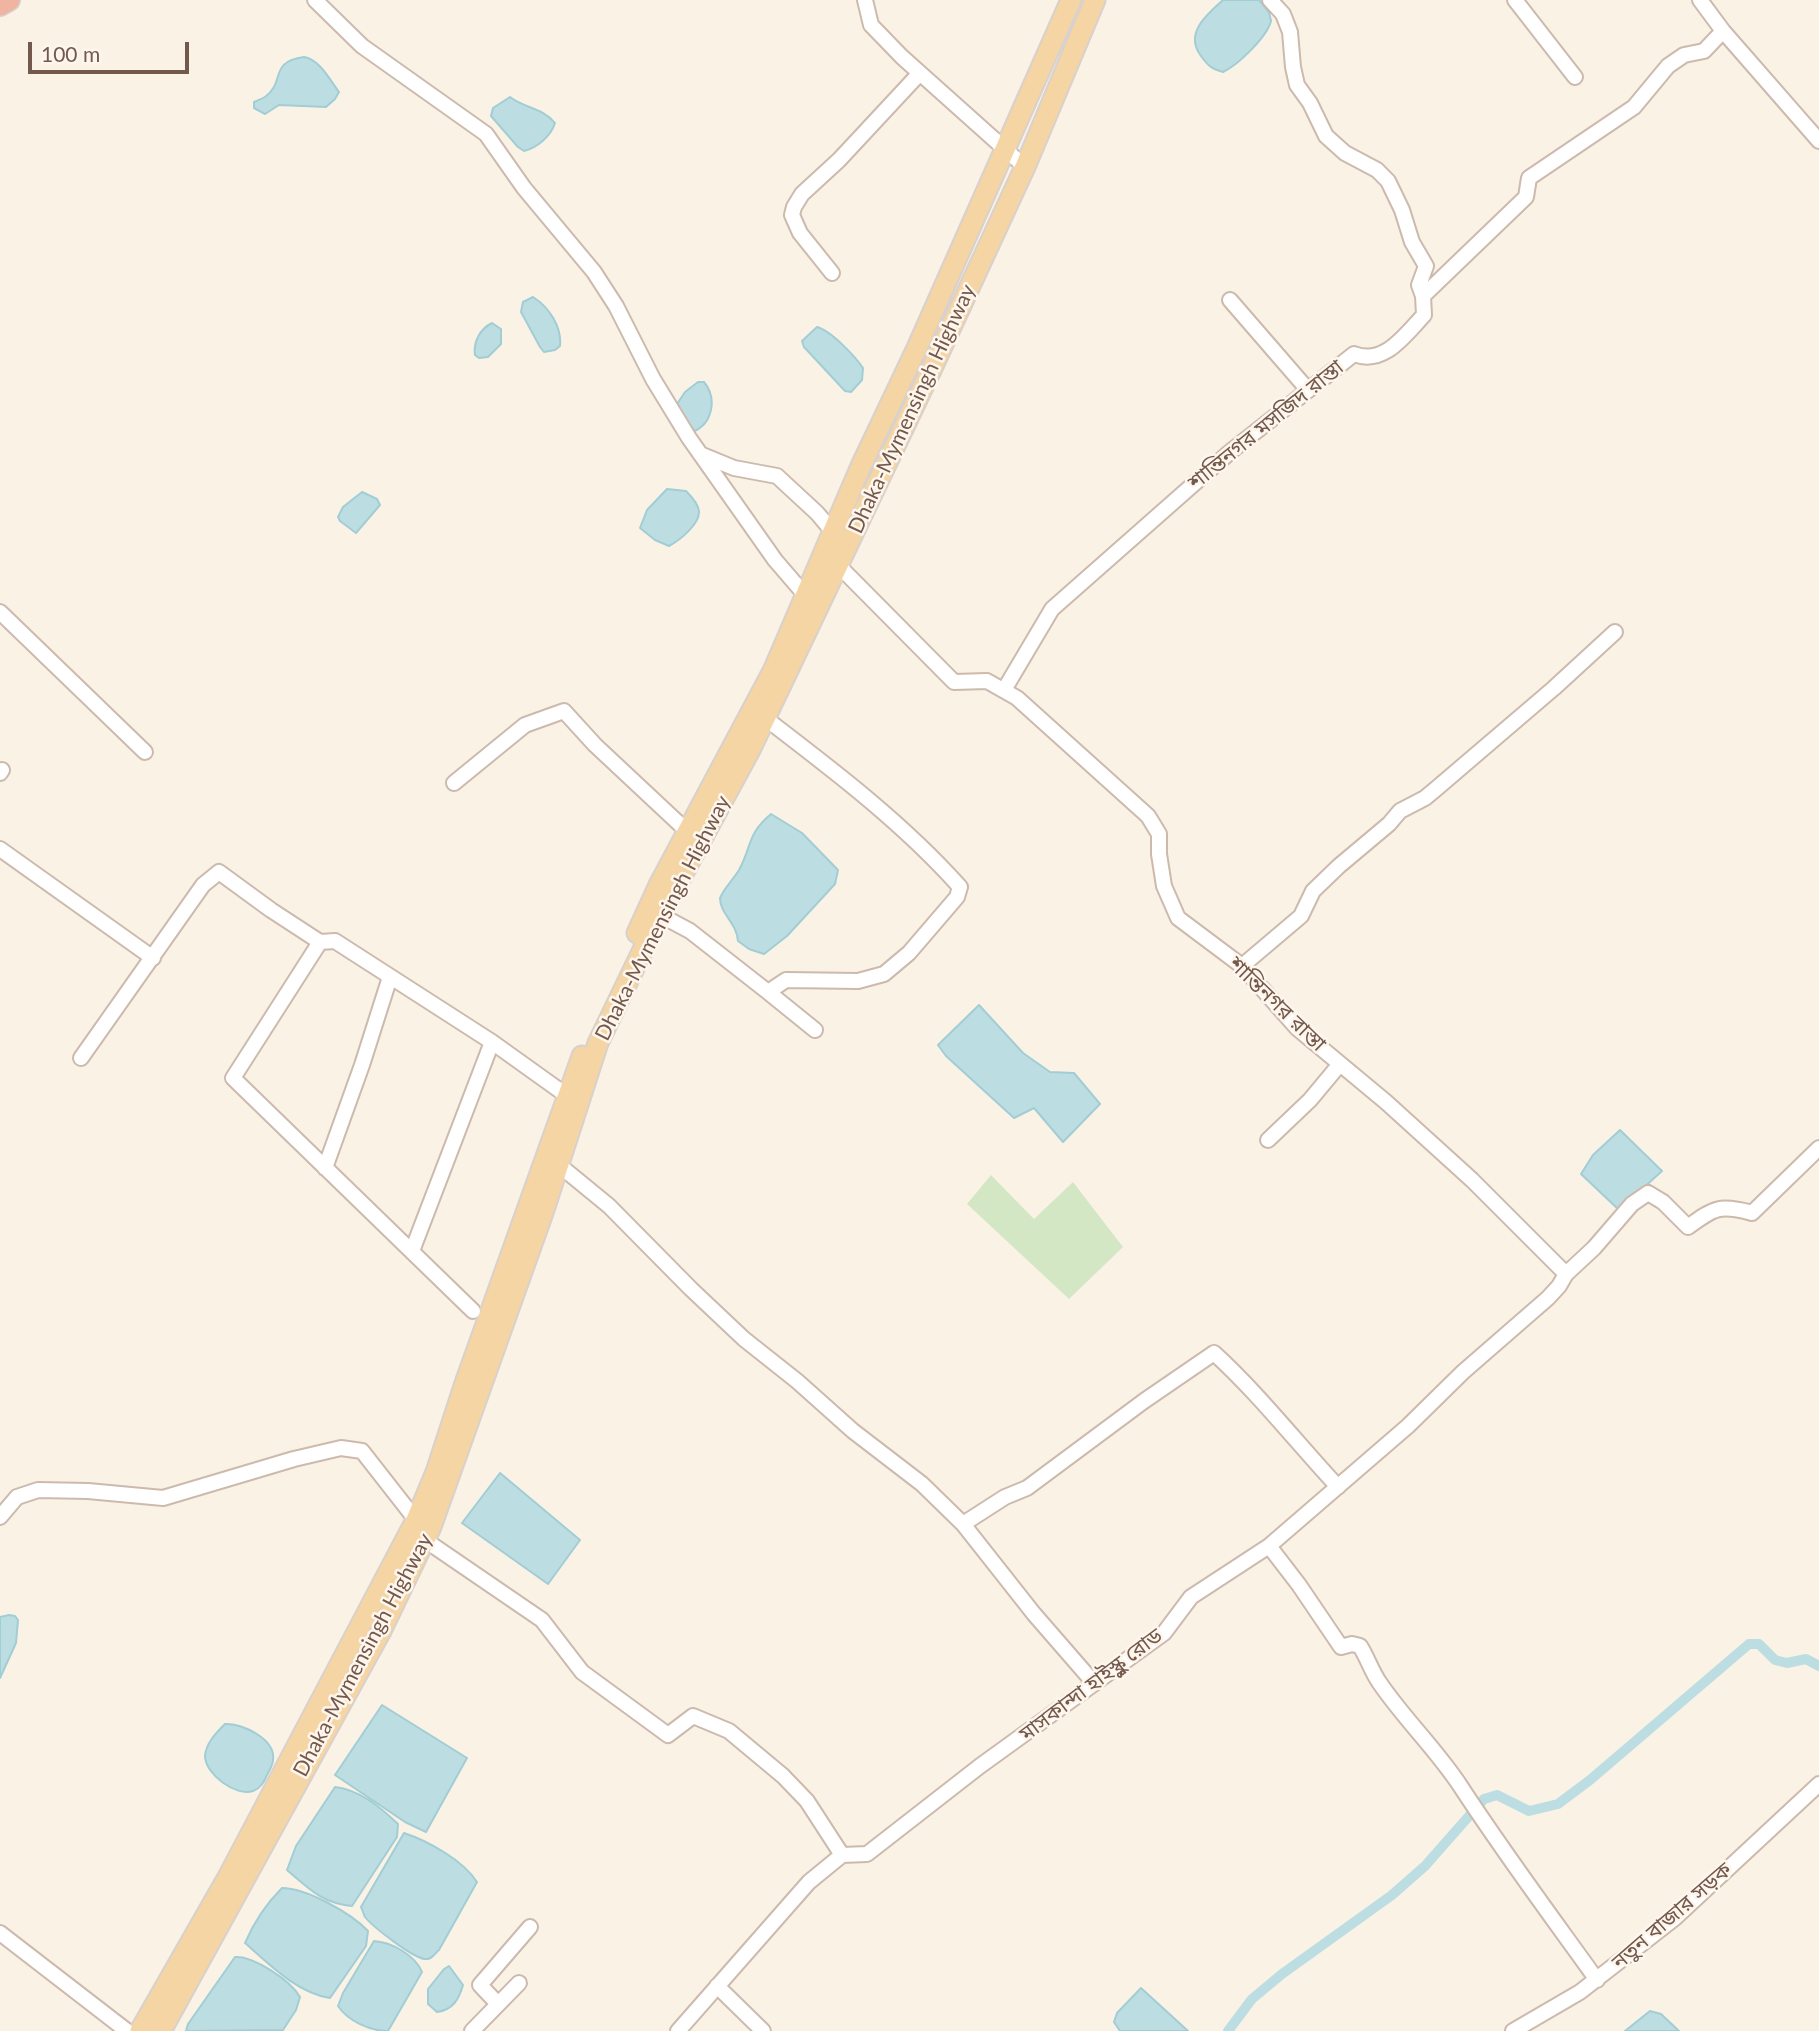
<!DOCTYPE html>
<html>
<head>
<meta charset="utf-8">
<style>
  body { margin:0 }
  #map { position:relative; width:1819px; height:2031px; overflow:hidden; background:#fbf2e6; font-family:Lato,sans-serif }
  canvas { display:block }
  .scale { position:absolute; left:28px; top:42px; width:161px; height:32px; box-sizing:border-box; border:4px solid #72594c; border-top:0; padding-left:9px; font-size:21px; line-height:24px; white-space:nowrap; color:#72594c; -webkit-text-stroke:5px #fef6ec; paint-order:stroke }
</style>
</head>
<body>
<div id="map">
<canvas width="1819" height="2031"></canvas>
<div class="scale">100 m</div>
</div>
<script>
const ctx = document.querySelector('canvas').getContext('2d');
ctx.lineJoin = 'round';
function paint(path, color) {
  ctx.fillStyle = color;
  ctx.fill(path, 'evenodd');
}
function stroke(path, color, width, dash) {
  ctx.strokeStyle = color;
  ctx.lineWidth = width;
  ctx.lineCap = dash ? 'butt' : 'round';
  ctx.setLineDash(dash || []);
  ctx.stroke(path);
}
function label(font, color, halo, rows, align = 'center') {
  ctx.font = font + ' Lato,"Noto Sans Bengali",sans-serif';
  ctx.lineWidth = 5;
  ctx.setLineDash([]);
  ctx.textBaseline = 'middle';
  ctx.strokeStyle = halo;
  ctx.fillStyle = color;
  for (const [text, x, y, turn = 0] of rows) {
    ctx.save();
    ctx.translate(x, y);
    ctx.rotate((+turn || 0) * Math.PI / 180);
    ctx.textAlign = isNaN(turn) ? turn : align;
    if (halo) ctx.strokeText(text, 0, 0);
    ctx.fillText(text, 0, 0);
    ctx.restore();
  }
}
const green = new Path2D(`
  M991 1175 1034 1219 1073 1182 1123 1247 1069 1299 967 1204Z`);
const water = new Path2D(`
  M1223 0H1259L1269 12 1271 21C1267 37 1238 65 1223 72 1212 69 1208 66 1201 56 1184 34 1206 15 1223 0Z
  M304 57C319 59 330 80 339 92L335 99 326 107 279 105 265 114 254 108V102C258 100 262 99 265 97 286 82 268 62 304 57Z
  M510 97C524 108 543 108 555 123 551 136 537 148 524 151L518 147 491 116 493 108Z
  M533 297C549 307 562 327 560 346L555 350 544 352 540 347 521 312 523 302Z
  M492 323 501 329V344L488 357 479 358 475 355C473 342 480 329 492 323Z
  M817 327C830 330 855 356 863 368L862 380 851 392 845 391 804 347 802 341Z
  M698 382H704C718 399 712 425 692 432L678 412 677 404 685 392Z
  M667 489 686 491C691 496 698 503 699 511 700 524 680 540 669 546L655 540 640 528 647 510Z
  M362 492 377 499 380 505 356 533 340 521 338 517 343 507Z
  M771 814 802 833 838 870 835 884 787 936 764 954 749 949 738 941C737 923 720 914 720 898 724 888 733 880 739 870 752 846 747 834 771 814Z
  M979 1005 1023 1053 1050 1072 1074 1073 1100 1104 1063 1142 1034 1108 1014 1118 946 1056 938 1045Z
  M1620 1130 1662 1171 1619 1210 1581 1174 1593 1155Z
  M500 1473 580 1540 548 1584 462 1523Z
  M9 1615 15 1616 18 1620 16 1643 0 1678V1617Z
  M382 1705 467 1758 426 1832 405 1822 335 1775Z
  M225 1724C242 1723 276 1739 273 1760 273 1765 269 1771 267 1775 264 1782 261 1788 253 1791 236 1797 205 1774 205 1756 206 1743 216 1733 225 1724Z
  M335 1787C360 1790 380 1807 398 1824L397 1837 352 1906C322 1903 309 1889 287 1870L296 1846Z
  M404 1833C428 1841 463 1860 477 1882L439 1950C435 1953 432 1960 425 1959 413 1958 373 1927 365 1917 363 1913 363 1911 361 1907Z
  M282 1888C306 1888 351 1913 368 1931L366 1946 330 1998C297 1993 269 1964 245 1943 254 1922 266 1904 282 1888Z
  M374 1941C391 1942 415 1955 422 1972L388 2031C370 2031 348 2021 338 2006L343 1993Z
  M235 1957C254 1956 291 1981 300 1997L296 2010 283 2030 186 2031 188 2024Z
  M449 1966 463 1985C459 1999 453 2010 437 2012L428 2004V1989L444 1969Z
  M1141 1988 1188 2031H1120L1114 2022 1117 2013Z
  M1650 2011 1661 2014 1679 2031H1625Z`);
const canal = new Path2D(`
  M1228 2031 1252 1999 1282 1974 1392 1895 1425 1866 1484 1799 1497 1795 1529 1811 1558 1804 1590 1780 1749 1644H1759L1775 1660 1787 1663 1806 1659 1819 1666`);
const minor = new Path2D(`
  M315 0 362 46 486 134 524 188 594 272 616 306 653 379 689 438 775 560 806 596
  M865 0 871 25 902 57 1025 167
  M1270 0 1283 14 1290 32 1293 67 1297 85 1310 103 1326 136 1345 153 1377 170 1388 181 1402 210 1412 242 1426 266 1419 285 1423 296
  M1515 0 1575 77
  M1700 0 1723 31 1819 141
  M832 273 800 233 792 215 794 207 802 194 839 160 920 73
  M1230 300 1308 390
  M700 454 734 468 777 476 817 513 833 532
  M838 565 954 682 987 681 1017 698 1148 816 1159 834V854L1164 886 1178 918 1242 966 1297 1028 1386 1102 1472 1180 1566 1274
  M0 612 145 752
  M1004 690 1052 609 1230 452 1354 354C1384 366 1405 335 1424 315L1423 296 1526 197 1529 178 1634 107 1668 66 1684 55 1704 51 1723 31
  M0 773 2 770
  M454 783 525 725 564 711 595 745 688 832
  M0 849 153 958
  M660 915 690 931 768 992 786 980 858 981 884 974 909 953 957 897 960 887C903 823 833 770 765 718
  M320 942 233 1078 473 1311
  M1242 966 1301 916 1313 891 1339 866 1389 824 1400 811 1425 798 1437 788 1554 688 1615 632
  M768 992 815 1030
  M81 1058 203 885 219 872 271 910 320 942 335 941 492 1042 566 1095
  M1268 1140 1310 1100 1340 1064
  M559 1165 609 1206 691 1289 744 1339 797 1381 853 1431 922 1484 963 1524
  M325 1168 362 1065 390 977
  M412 1251 492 1042
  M0 1517 17 1497 38 1490 88 1491 163 1498 294 1459 341 1448 362 1451 416 1520
  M425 1540 542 1620 582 1672 668 1735 693 1716 729 1731 783 1776 807 1801 842 1855
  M1269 1546 1299 1585 1341 1647 1352 1644 1360 1646C1368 1659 1371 1670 1379 1682 1404 1719 1437 1750 1461 1787 1504 1853 1551 1916 1597 1980
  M1094 1683 1034 1614 963 1524 1005 1497 1027 1488 1144 1401 1214 1353C1258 1393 1297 1443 1338 1487
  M0 1933 127 2031
  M717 1986 763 2031
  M498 2004 480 1985 530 1927
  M472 2031 519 1983
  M678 2031 809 1882 842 1855 867 1854 980 1766 1164 1633 1191 1597 1269 1546 1408 1426 1463 1372 1548 1298 1559 1286 1566 1274 1594 1248 1632 1204 1648 1193 1663 1202 1688 1227C1714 1208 1719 1204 1752 1213L1819 1148
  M1513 2031 1580 1992 1675 1918 1819 1784`);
const major = new Path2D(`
  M637 933 659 885 773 671 861 466 917 348 1071 0
  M140 2031 228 1877 416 1520 436 1472 465 1383 582 1056
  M161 2031 381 1631 431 1527 543 1213 598 1043 653 929 750 750 934 364 1025 167 1095 0`);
const highway = new Path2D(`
  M0 5 9 0`);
const streetNames = [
  ["Dhaka-Mymensingh Highway",912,409,-65],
  ["শান্তিনগর মসজিদ রাস্তা",1266,425,-39],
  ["Dhaka-Mymensingh Highway",663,918,-63],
  ["শান্তিনগর রাস্তা",1277,1004,44],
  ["Dhaka-Mymensingh Highway",363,1655,-62],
  ["মাসকান্দা হাইস্কুল রোড",1091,1685,-37],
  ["নতুন বাজার সড়ক",1672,1916,-41]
];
paint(green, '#d3e7c5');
paint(water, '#bcdee3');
stroke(water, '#a2cdd4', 2);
stroke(canal, '#bcdee3', 10);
stroke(minor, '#ccbaad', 18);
stroke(major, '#d8d1cd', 23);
stroke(highway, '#d8d1cd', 24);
stroke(minor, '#fff', 14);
stroke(major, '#f5d5a3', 19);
stroke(highway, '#f0b5a1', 21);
label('21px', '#72594c', '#fef6ec', streetNames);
</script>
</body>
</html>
